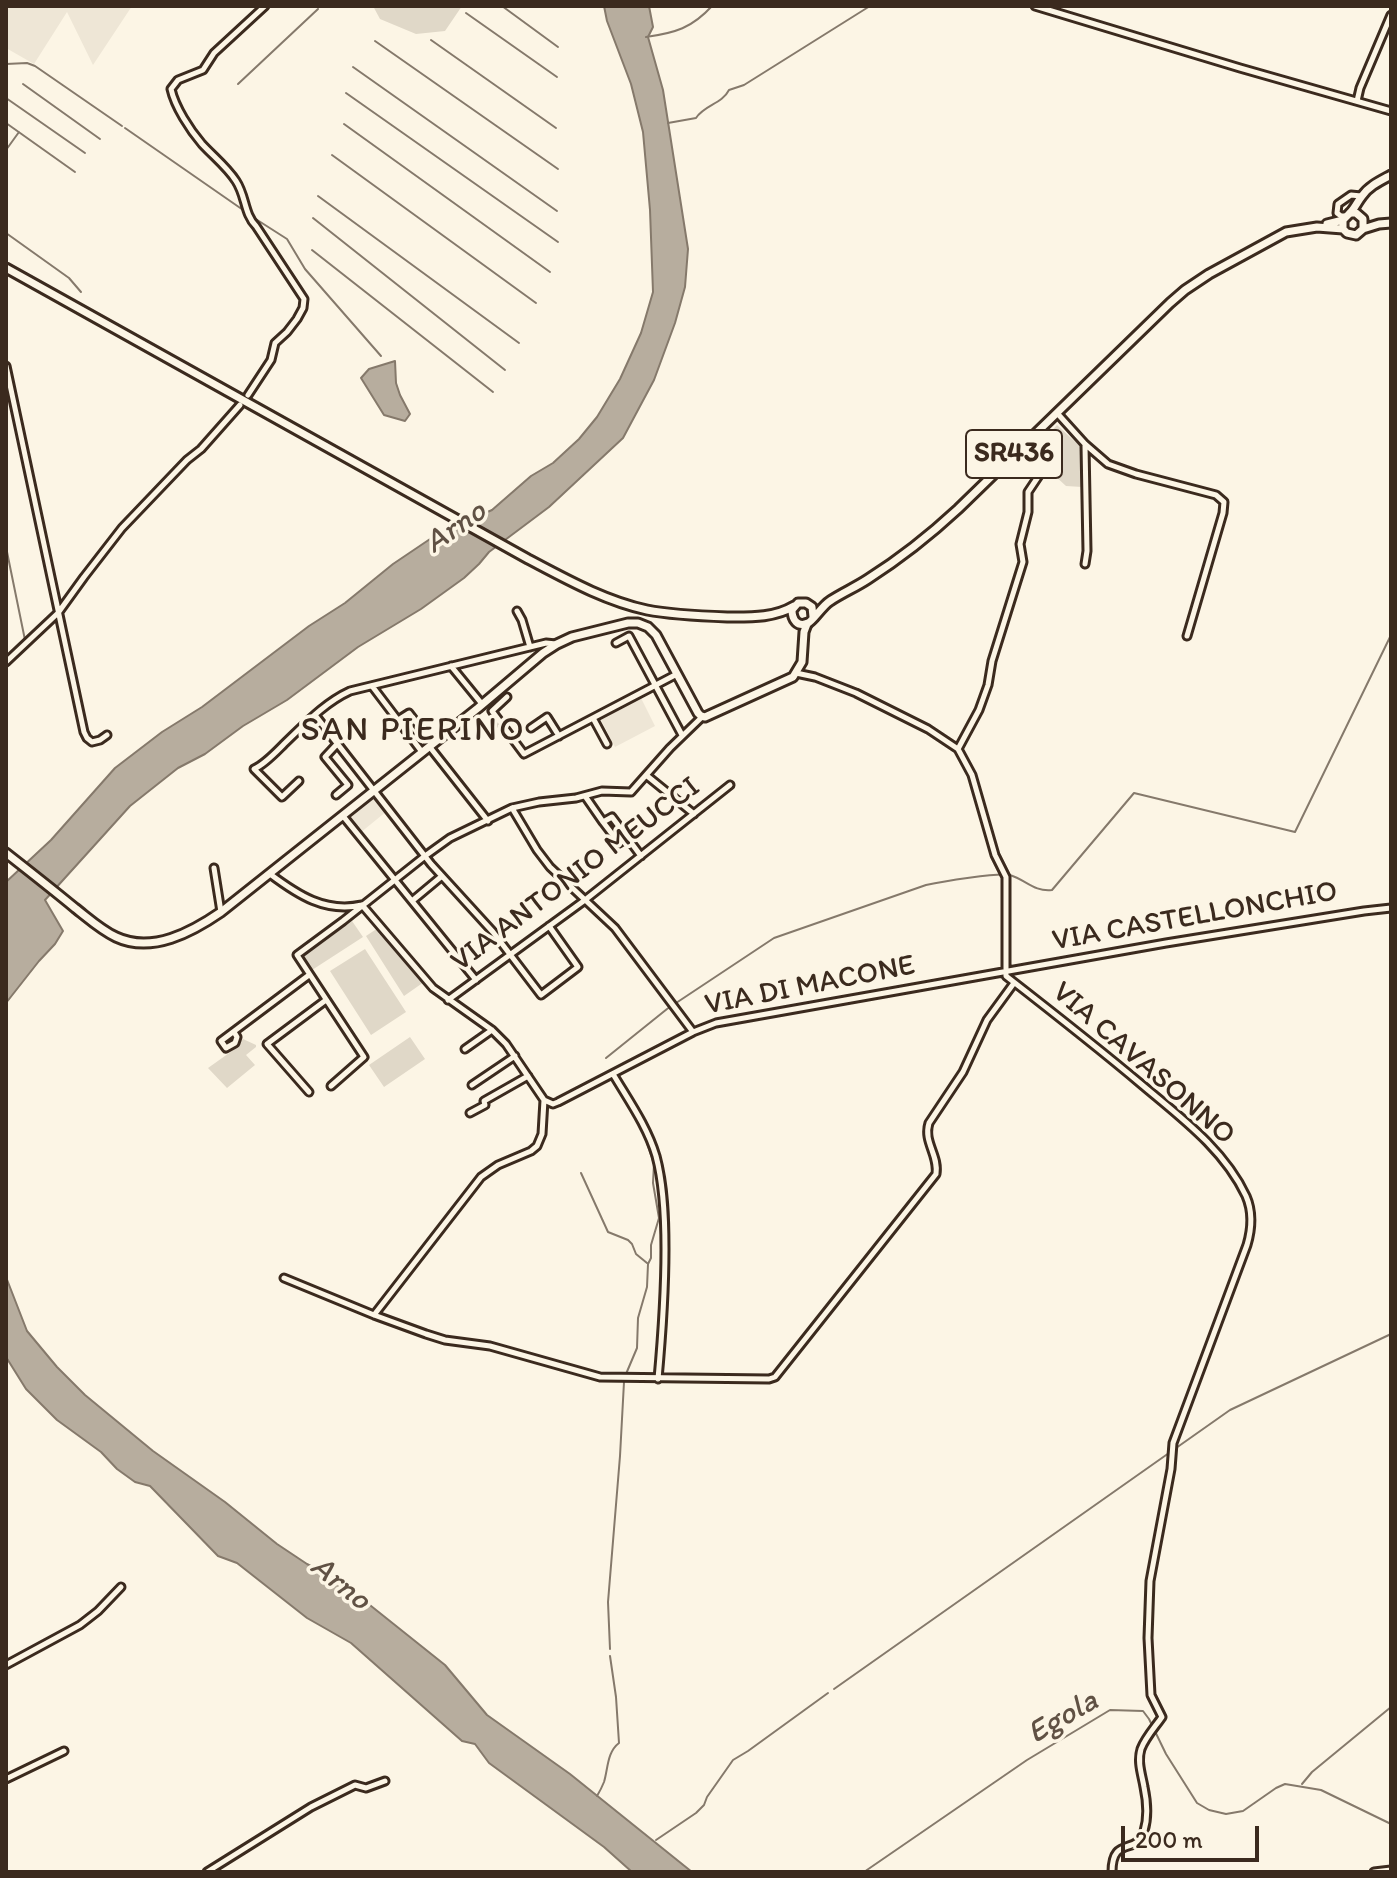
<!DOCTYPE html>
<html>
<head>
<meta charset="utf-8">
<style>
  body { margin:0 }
  #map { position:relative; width:1397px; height:1878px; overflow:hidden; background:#fcf5e5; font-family:Itim,sans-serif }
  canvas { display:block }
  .frame { position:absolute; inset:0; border:8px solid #3b2a1e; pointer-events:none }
  .scale { position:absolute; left:1121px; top:1826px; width:138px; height:36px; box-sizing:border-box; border:4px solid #3b2a1e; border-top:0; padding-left:10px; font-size:24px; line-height:28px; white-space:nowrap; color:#3b2a1e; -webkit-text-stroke:6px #fcf5e5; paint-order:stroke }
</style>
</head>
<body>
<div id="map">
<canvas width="1397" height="1878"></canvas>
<div class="frame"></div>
<div class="scale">200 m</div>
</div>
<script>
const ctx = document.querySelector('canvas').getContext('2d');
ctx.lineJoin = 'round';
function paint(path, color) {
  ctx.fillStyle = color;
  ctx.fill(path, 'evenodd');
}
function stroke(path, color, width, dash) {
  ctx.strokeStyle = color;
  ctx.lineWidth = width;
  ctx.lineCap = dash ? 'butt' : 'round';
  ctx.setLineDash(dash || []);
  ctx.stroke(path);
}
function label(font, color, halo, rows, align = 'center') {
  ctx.font = font + ' Itim,sans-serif';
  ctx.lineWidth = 7;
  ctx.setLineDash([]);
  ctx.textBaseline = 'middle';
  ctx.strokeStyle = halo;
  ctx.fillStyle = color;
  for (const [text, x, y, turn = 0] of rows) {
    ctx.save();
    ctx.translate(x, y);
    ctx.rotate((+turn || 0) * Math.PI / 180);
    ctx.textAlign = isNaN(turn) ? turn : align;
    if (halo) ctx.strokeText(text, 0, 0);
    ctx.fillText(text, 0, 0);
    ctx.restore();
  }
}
const built = new Path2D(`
  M6 6H132L93 65 67 12 34 64 6 48Z
  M640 696 655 726 615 747 600 718Z
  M374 796 387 811 360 833 347 817Z`);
const green = new Path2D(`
  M373 6H462L445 31 416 34 380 19Z
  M1057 425 1082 448V487L1066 486 1031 454Z
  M352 921 363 937 312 970 303 957Z
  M378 928 424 982 404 996 366 936Z
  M365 949 406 1012 371 1035 330 971Z
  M410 1037 425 1059 384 1087 369 1065Z
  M243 1039 256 1045V1047L246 1055 255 1065 227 1088 208 1068 239 1046 238 1043Z`);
const water = new Path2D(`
  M604 6H649L653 27 648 37 663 90 688 249 685 287 675 323 654 380 623 438 549 507 489 552 479 564 464 578 421 609 358 647 287 700 243 726 205 754 178 768 130 806 45 900 63 931 55 944 39 961 6 1003V882L51 840 115 768 162 732 202 707 309 626 345 603 393 564 436 535 492 510 531 476 553 463 579 439 597 417 620 379 641 333 653 292 650 210 643 132 631 84 607 21Z
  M395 361 396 383 400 395 410 414 405 421 384 415 361 378 369 369Z
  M6 1277 27 1331 57 1367 85 1395 153 1451 225 1502 277 1544 307 1564 341 1582 445 1665 487 1715 570 1774 692 1872H632L604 1847 489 1763 475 1744 462 1741 351 1643 307 1618 237 1563 218 1556 150 1486 135 1482 117 1469 101 1452 57 1420 26 1389 6 1357Z`);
const stream = new Path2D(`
  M502 6 558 47
  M466 13 557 77
  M646 37C675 33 692 28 712 6
  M431 40 556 128
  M375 41 558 169
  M6 64 27 63 35 66 122 126
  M353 67 557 211
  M23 84 100 139
  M238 84 318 9
  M346 93 558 242
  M6 98 85 153
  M6 123 75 172
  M668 123 696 118C704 105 722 104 729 90L744 85 870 6
  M344 124 550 272
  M125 128 246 212
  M6 150 19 132
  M332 155 536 303
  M318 196 519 343
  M251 216 287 239 305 269 381 356
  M313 218 505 370
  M6 233 69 278 81 292
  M312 250 493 392
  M6 380 28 480
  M6 547 25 640
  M6 650 7 654
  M606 1058 667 1009 774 938 926 885C940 882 999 872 1010 875 1026 880 1034 892 1052 890L1134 793 1295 832 1391 635
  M581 1173 608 1232 628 1240 632 1244 636 1254 647 1263
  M626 1374 637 1348 638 1318 647 1287 648 1264 651 1258V1245L659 1218 653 1183 654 1164 645 1137
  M610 1649 608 1602 620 1456 624 1382
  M834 1689 1230 1410 1391 1334
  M1302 1784 1312 1772 1391 1707
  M597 1796C600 1791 602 1787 604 1782 608 1769 607 1752 619 1743L616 1697 610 1656
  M656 1840 696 1813 704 1805 707 1797 733 1760 748 1751 828 1693
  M864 1872 1027 1760 1110 1710 1143 1711 1149 1719 1166 1754 1197 1803 1209 1810 1226 1814 1243 1811 1276 1788 1285 1784 1321 1790 1391 1824`);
const street = new Path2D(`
  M1035 6 1240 68 1391 111
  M1357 101 1360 88 1391 15
  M1345 216H1341L1337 213 1338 204 1351 195 1361 196
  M6 366 84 732 87 738 92 742 100 740 107 735
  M248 395 271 360 275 343 287 332 297 319 303 308 304 299 256 226C244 214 246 196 236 181 227 167 213 156 202 144 190 130 175 107 171 89L178 80 203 70 214 53 265 6
  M1057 413 1085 444 1108 464 1136 474 1216 495 1224 502 1223 513 1187 636
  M1085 564 1087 551 1085 446
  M517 611 522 620 530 647
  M616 643 629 636 682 735
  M6 662 58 613 84 577 122 528 187 460 201 449 240 405
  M451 666 482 704
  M796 673 815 677 856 693 928 729 958 749 972 775 995 855 1006 877V972
  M372 686 422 752
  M507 697 492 711 524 754 677 674
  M315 715 431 864 493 932 541 995 578 967 549 926
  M593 718 607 744
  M398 720 409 713 432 743
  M531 728 547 717 559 736
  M429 746 488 821
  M958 749 979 710 988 685 992 661 1023 562 1020 544 1028 512V492L1042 471 1025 453 1037 439 1033 436
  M646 775 694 814
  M299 781 282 797 254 769C265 764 275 753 284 744 305 724 324 703 350 691L546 643 556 644
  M336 795 348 785 325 757 338 743
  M585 796 603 822 612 817 641 856
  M512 808 537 850 550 867 615 928 693 1032
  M343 816 476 980
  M603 822 619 843 627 838
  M214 868 221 912
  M270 874C298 895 325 913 362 905
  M412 901 442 876
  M362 905 433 988 492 1030 506 1044 544 1100 542 1134 537 1146 531 1151 498 1165 481 1177 374 1315
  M1006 972V976C1051 1011 1097 1047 1141 1084 1180 1117 1224 1149 1246 1196 1253 1212 1252 1228 1247 1245L1173 1443 1171 1469 1150 1581 1148 1638 1151 1695 1162 1717C1155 1727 1145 1738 1141 1749 1137 1762 1142 1775 1144 1787 1147 1801 1148 1818 1144 1831 1137 1856 1112 1835 1112 1872
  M448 1000 585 900 730 785
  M234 1032 237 1037 235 1043 226 1048 221 1041 309 975
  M465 1049 492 1030
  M613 1074C629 1101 647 1126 656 1156 664 1186 665 1218 665 1249 665 1292 662 1335 658 1379
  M472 1085 515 1056
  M331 1086 364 1057 297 955 343 921 425 856 450 838 512 808 539 802 576 798 602 791 631 792 670 748 702 717
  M309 1092 267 1044 326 1000
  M544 1100 553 1104 558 1102 693 1032 716 1023 1166 943 1364 911 1391 908
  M470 1113 485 1105 484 1101 528 1076
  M284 1278 374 1315 426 1334 445 1340 490 1346 600 1377 769 1379 775 1377 936 1174C939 1155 923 1142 929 1123L963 1072 987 1020 1014 983
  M6 1665 80 1625 98 1611 121 1587
  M6 1779 64 1751
  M207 1872 311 1807 355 1785 366 1788 385 1781
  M1374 1872 1391 1870`);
const secondary = new Path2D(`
  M1350 213C1355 208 1357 202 1362 196 1369 186 1380 181 1391 175
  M6 853C29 871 52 889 75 908 88 918 101 930 116 937 152 954 192 932 221 912L478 708 543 653 557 644 572 637 628 623H638L648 627 656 635 698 713 701 716 705 717 793 677 802 662 804 632 807 624`);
const primary = new Path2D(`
  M1327 224 1343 220 1350 213H1356L1363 219V229L1356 235 1347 233 1343 229V220
  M1363 229 1379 224 1391 223
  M6 268 528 559C566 579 605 601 647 610 673 615 701 616 728 617 750 617 774 618 794 606
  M813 617 812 607 806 603H798L792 610C792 619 797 628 808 623 813 621 822 606 830 601 842 593 856 587 868 579 901 558 930 535 958 509L1170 303 1185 290 1209 274 1286 232 1317 227 1343 229`);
const shields = [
  [1014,454,96]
];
const shieldNames = [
  ["SR436",1014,454]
];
const streetNames = [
  ["VIA ANTONIO MEUCCI",576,875,-37],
  ["VIA CASTELLONCHIO",1195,917,-10],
  ["VIA DI MACONE",810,986,-11],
  ["VIA CAVASONNO",1143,1064,41]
];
const waterNames = [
  ["Arno",456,528,-35],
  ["Arno",340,1584,39],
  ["Egola",1063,1718,-30]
];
const quarterNames = [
  ["SAN PIERINO",413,731]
];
paint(built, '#eee6d6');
paint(green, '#e0d8c8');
paint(water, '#b7ad9e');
stroke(water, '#85796b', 2);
stroke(stream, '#85796b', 2);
stroke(street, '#3b2a1e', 11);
stroke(secondary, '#3b2a1e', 13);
stroke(primary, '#3b2a1e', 13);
stroke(street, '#fcf5e5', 5);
stroke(secondary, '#fcf5e5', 7);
stroke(primary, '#fcf5e5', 7);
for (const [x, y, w] of shields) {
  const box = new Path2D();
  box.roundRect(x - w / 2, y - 24, w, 48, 6);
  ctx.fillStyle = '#fcf5e5';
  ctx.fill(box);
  stroke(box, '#3b2a1e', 2);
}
label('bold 28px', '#3b2a1e', null, shieldNames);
label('30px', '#3b2a1e', '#fcf5e5', streetNames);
label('italic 32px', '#605144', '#fcf5e5', waterNames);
ctx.letterSpacing = '2px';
label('34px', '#3b2a1e', '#fcf5e5', quarterNames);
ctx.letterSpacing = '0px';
</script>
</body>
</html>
